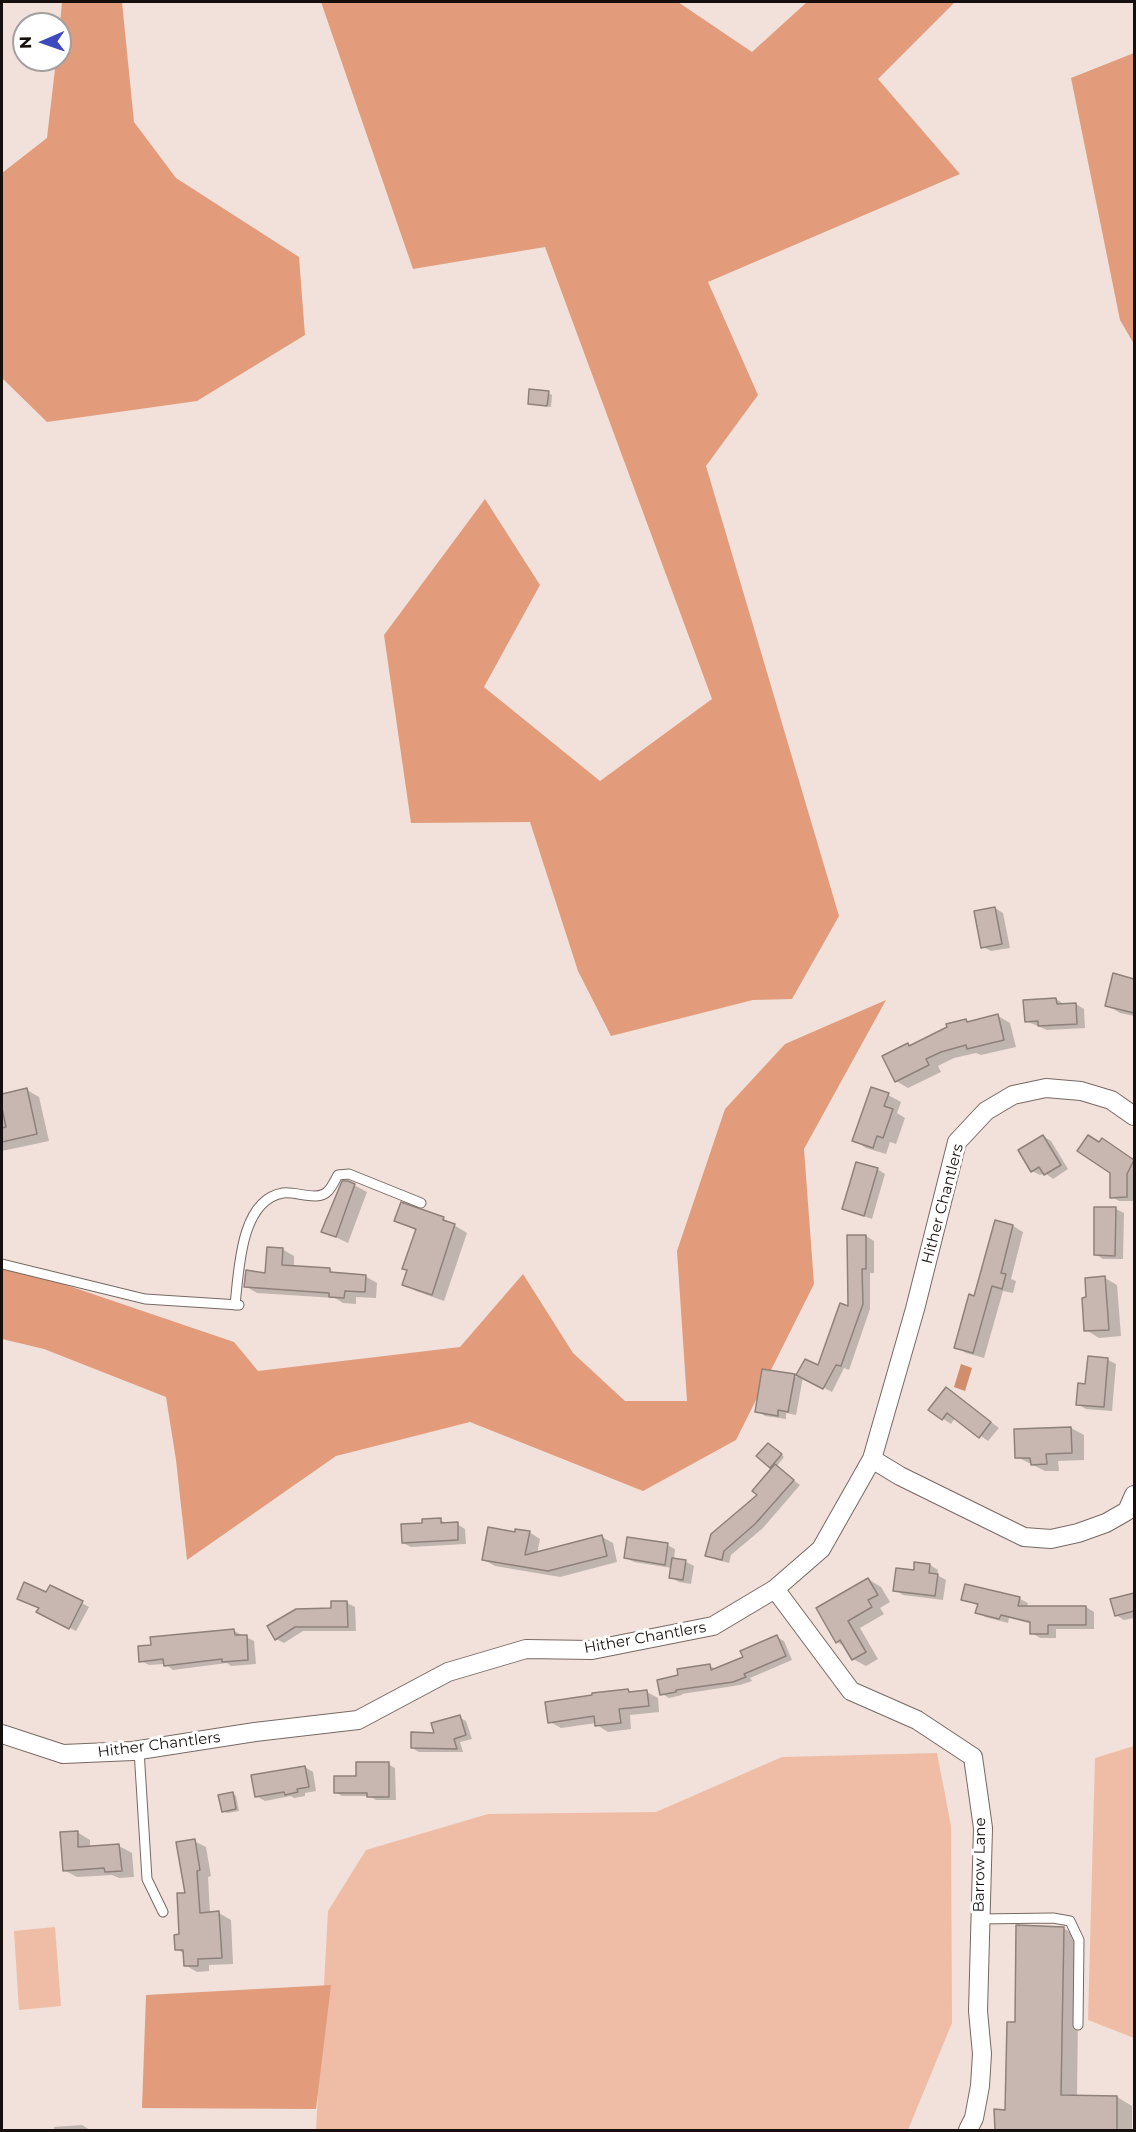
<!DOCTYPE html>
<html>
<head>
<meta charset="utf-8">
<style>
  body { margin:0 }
  #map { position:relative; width:1136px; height:2132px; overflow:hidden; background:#f1e1da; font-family:Montserrat,sans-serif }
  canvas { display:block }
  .frame { position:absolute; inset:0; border:3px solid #15100e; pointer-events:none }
  .north { position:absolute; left:12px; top:12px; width:60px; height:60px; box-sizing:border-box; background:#fff; border:2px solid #a19f9f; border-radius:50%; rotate:268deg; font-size:16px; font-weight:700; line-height:24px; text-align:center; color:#15100e }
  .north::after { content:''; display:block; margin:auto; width:21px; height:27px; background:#3d4abd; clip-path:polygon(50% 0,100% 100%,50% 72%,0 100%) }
</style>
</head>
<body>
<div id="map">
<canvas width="1136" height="2132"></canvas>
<div class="frame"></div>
<div class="north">N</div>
</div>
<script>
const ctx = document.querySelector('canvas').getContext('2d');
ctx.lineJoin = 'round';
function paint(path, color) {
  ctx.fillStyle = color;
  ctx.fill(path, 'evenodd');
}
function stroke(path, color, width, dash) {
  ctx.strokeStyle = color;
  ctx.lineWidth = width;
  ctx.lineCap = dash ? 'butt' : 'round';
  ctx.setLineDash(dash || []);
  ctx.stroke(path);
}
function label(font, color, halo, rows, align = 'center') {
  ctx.font = font + ' Montserrat,sans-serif';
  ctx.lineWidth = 6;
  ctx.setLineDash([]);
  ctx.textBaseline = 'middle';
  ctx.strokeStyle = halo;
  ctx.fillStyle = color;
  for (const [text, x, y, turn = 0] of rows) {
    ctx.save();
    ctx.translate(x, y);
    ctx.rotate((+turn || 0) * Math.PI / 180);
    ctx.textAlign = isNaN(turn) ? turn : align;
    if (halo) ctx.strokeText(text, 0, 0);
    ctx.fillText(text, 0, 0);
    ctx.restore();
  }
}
const green = new Path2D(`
  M1134 1746V2038L1088 2020 1095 1758Z
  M937 1753 951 1826 952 2023 908 2130H316L328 1911 366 1850 488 1814 656 1812 782 1757Z
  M55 1927 61 2006 19 2010 14 1931Z`);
const forest = new Path2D(`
  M62 2H122L134 122 176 178 299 257 305 335 197 401 47 422 2 378V173L47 138 56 60H60V24Z
  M321 2H678L752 52 807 2H955L878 79 960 174 708 282 758 395 706 466 839 916 792 999 753 1000 611 1036 578 971 530 822 411 823 384 635 485 499 540 585 484 687 600 781 712 699 545 247 413 269Z
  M1134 53V344L1120 320 1071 78Z
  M886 1000 804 1149 814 1284 736 1440 643 1491 470 1422 336 1456 187 1560 176 1460 166 1397 44 1349 2 1339V1267L19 1269 234 1342 258 1371 460 1347 523 1274 573 1353 625 1401H687L677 1251 725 1109 785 1044Z
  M331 1985 316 2109 142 2108 146 1995Z`);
const water = new Path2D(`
  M961 1364 972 1368 965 1391 954 1387Z`);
const shadow = new Path2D(`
  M548 393 552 395 551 407 529 403Z
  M995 908 1003 913 1010 948 991 951 983 947Z
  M1114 975 1134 980V1016L1120 1013 1107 1005Z
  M1056 999 1064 1004H1076L1084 1009 1085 1028 1047 1030 1026 1021Z
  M998 1016 1010 1023 1016 1047 981 1055 976 1053 954 1058 938 1066 941 1072 908 1088 896 1081 908 1045 911 1047 966 1020 970 1023Z
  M27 1090 39 1097 49 1141 2 1151V1113L4 1112 2 1095Z
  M888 1095 901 1102 897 1113 905 1118 896 1144 890 1142 886 1154 866 1148 854 1140Z
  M1043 1136 1051 1141 1068 1169 1053 1179 1045 1173 1040 1175 1032 1171Z
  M1100 1144H1109L1134 1161V1201H1119L1112 1197 1111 1173Z
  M877 1169 885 1174 872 1219 843 1209Z
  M354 1185 367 1192 348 1243 323 1231Z
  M402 1204 444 1219 467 1233 444 1301 416 1291 404 1284 417 1231 396 1221Z
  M1116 1209 1124 1213 1123 1259H1103L1095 1254Z
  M996 1222 1013 1226 1023 1232 1011 1279 1016 1281 1013 1293 1003 1291 984 1358 966 1353 956 1347 975 1297Z
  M866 1236 874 1241V1273H870V1309L849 1370 844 1368 832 1392 803 1377 796 1415 786 1413V1419L765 1416 757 1411 794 1376 797 1377 806 1361 819 1367 850 1308Z
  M282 1249 294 1256V1267L330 1270 338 1275 365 1276 377 1283 376 1298 356 1297V1304L343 1303 335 1298 257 1293 245 1286 267 1274Z
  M1105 1278 1117 1285 1121 1336 1099 1338 1086 1330Z
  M1089 1358 1108 1360 1116 1364 1112 1411 1086 1409 1077 1404 1087 1386Z
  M954 1394 999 1428 988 1441 955 1418 951 1424 930 1410Z
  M1071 1428 1084 1435V1460L1058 1461 1059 1471H1045L1017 1457 1016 1430Z
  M772 1446 784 1457 776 1467 800 1485 763 1528 731 1555 729 1563 714 1559 707 1555 759 1495 774 1469 771 1467Z
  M440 1520 449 1524H457L465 1529 466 1544 411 1547 403 1543 424 1524Z
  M529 1532 540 1539 537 1554 602 1537 613 1543 617 1562 560 1577 495 1566 484 1560 516 1534Z
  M667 1545 675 1549 674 1560 686 1562 694 1566 691 1584 679 1582 670 1577 672 1568 634 1562 626 1558Z
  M930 1565 938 1570 937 1575 946 1580 943 1600 903 1595 895 1590 915 1572Z
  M868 1579 881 1587 890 1602 880 1608 884 1614 860 1628 878 1659 866 1666 853 1659 846 1647 837 1642Z
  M966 1585 1020 1599 1028 1603 1027 1607H1086L1094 1612V1629H1056V1638H1040L1032 1633V1624L1009 1618 1008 1623 985 1617 977 1612 979 1606 963 1599Z
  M47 1594 82 1603 89 1607 76 1631 45 1616Z
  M1134 1595V1618L1124 1620 1116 1615 1112 1600Z
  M347 1603 355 1607 356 1631H303L284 1643 276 1639 269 1627 333 1610Z
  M234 1631 254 1641 256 1664 231 1666 227 1663 173 1670 165 1664 149 1665 141 1661Z
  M777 1637 784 1641 792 1660 750 1678 752 1681 740 1685 682 1694V1695L669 1698 662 1694 679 1677 710 1666 716 1669 745 1658Z
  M628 1690 633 1693 647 1692 658 1698 659 1712 630 1715 631 1729 608 1732 597 1725 596 1723 561 1728 550 1722 593 1696Z
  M459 1717 466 1721 472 1739 460 1742 463 1752H419L412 1748 436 1735Z
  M388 1764 395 1768 396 1800H376L369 1796H342L335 1792 358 1778Z
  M305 1767 313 1772 316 1791 305 1793V1796L294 1798 291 1796 265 1801 256 1796Z
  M233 1793 236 1796 239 1811 227 1813 223 1811Z
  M77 1832 90 1840V1848L119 1846 132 1853 134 1877 119 1878 112 1875 77 1877 64 1870Z
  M194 1841 206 1847 211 1876 208 1877 210 1913H219L231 1920 233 1964 209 1965V1971L197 1972 185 1965V1954L176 1949 181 1936Z
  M1063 1928 1079 1937 1077 2097H1117L1132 2106V2130H996V2111H1007L1016 2024Z
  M82 2125 90 2130H54V2127Z`);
const building = new Path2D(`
  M529 389 549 391 547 406 528 404Z
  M995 907 1002 944 981 948 974 911Z
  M1113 973 1134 979V1013L1105 1006Z
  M1056 998 1057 1004 1076 1003 1077 1024 1038 1026V1021L1025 1022 1023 1000Z
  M998 1014 1004 1040 967 1049 966 1045 941 1052 926 1059 929 1065 895 1082 882 1056 908 1043 909 1046 947 1027 946 1024 966 1019 967 1022Z
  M871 1087 889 1093 884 1106 893 1109 883 1138 877 1136 873 1148 852 1141Z
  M27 1088 37 1134 2 1142V1128L6 1127 2 1108V1094Z
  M1043 1135 1061 1165 1044 1175 1039 1167 1031 1172 1018 1150Z
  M1088 1135 1099 1142 1102 1138 1134 1160 1127 1174V1197L1110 1198V1173L1077 1151Z
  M856 1162 878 1168 864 1216 842 1209Z
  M342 1181H348L355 1184 336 1237 321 1232Z
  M401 1202 444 1217 443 1220 455 1224 432 1295 402 1285 407 1270 402 1269 416 1229 394 1221Z
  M1094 1207H1116L1115 1256 1094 1255Z
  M995 1220 1013 1225 1001 1273 1006 1274 1002 1289 992 1286 973 1353 954 1348 969 1294 974 1296Z
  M847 1235H866V1269H862L863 1304 841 1366 836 1365 823 1389 796 1375 805 1359 818 1365 840 1303 848 1306Z
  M267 1247 283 1248 282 1265 330 1268V1272L366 1275 365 1292 345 1291 344 1298 329 1297V1293L244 1287 246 1270 265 1273Z
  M1105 1276 1109 1330 1084 1331 1082 1298 1086 1297 1085 1278Z
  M1088 1356 1108 1358 1104 1407 1076 1405 1078 1383 1085 1384Z
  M762 1369 795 1374 788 1412 778 1410V1416L755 1412Z
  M946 1387 991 1422 979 1438 947 1413 942 1420 928 1410Z
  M1071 1427 1072 1453 1046 1454 1047 1464 1031 1465 1030 1458H1015L1014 1429Z
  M768 1443 782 1454 770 1468 756 1456Z
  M775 1464 794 1480 755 1524 724 1551 722 1560 705 1556 711 1534 757 1495 752 1491Z
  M441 1518V1523L458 1522V1540L402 1543 401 1524 422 1523V1519Z
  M488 1527 515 1532V1529L530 1531 525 1555 602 1535 607 1556 548 1571 482 1560Z
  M627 1537 668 1543 665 1565 624 1558Z
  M672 1558 686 1560 683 1580 669 1578Z
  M914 1562 930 1564 929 1573 938 1574 935 1596 893 1591 896 1568 914 1570Z
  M868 1578 878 1595 868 1600 872 1607 848 1621 866 1652 852 1660 840 1640 836 1643 816 1608Z
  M24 1582 46 1592 50 1585 83 1601 69 1629 36 1612 39 1608 17 1599Z
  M965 1584 1020 1597 1018 1606H1086V1625H1048V1634H1030V1622L1001 1615 999 1619 975 1613 978 1604 961 1600Z
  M1134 1593V1611L1115 1616 1110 1599Z
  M331 1601H347L348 1627H295L275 1640 267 1626 296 1609 331 1608Z
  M234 1629 235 1635H247L248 1660 222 1662V1659L164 1666 163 1659 139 1662 138 1646 151 1645 150 1637Z
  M777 1635 786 1656 744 1674 746 1677 733 1682 676 1690V1692L660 1695 657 1680 678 1675 677 1669 710 1664 711 1670 743 1657 740 1651Z
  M628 1689 629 1692 647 1690 649 1706 619 1709 621 1723 595 1726 594 1716 548 1723 545 1702 592 1695V1693Z
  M460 1715 466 1735 454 1739 457 1749 411 1748V1732L434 1733 431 1723Z
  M356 1762H389V1797H367V1793H334V1776H356Z
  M305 1766 309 1787 297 1789 298 1792 285 1795 284 1792 255 1797 251 1775Z
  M233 1792 236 1809 222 1812 218 1795Z
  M78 1831V1847L119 1844 122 1871 105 1872 104 1868 63 1871 60 1832Z
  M195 1839 200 1870 197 1871 200 1913 219 1911 222 1958 198 1959V1966H184L183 1950H175L174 1935 179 1934 177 1893H185L176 1842Z
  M1016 1925 1064 1927 1061 2095 1117 2096V2130H995L994 2109 1005 2110 1007 2022H1015Z`);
const service = new Path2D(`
  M2 1264 145 1299 239 1305
  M235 1305C239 1271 240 1200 283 1193 296 1191 318 1202 328 1191 332 1187 335 1180 338 1175L349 1174 421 1203
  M139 1750 147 1879 163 1912
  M979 1919 1053 1918 1070 1921 1079 1940 1078 2025`);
const minor = new Path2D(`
  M872 1459 900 1476 1024 1537 1051 1539 1078 1533 1106 1523 1127 1511 1134 1495
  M775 1589 851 1691 917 1720 973 1757 983 1828 978 2011 982 2054 980 2086 974 2118 968 2130
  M2 1734 63 1754 133 1751 255 1732 358 1720 448 1672 526 1649 592 1650 713 1626 775 1589 821 1549 872 1459 915 1309 957 1142 986 1111 1013 1095 1046 1088 1081 1091 1111 1100 1134 1116`);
const streetNames = [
  ["Hither Chantlers",943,1204,-75],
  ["Hither Chantlers",645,1638,-10],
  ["Hither Chantlers",159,1745,-7],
  ["Barrow Lane",980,1865,-89]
];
paint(green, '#efbda6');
paint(forest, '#e29c7b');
paint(water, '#d18d6c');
paint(shadow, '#0003');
paint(building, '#c7b7b0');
stroke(building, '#8e807a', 1.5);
stroke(service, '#776963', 11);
stroke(minor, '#776963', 20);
stroke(service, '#fff', 9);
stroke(minor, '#fff', 18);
label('15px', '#15100e', '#fff', streetNames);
</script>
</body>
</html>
